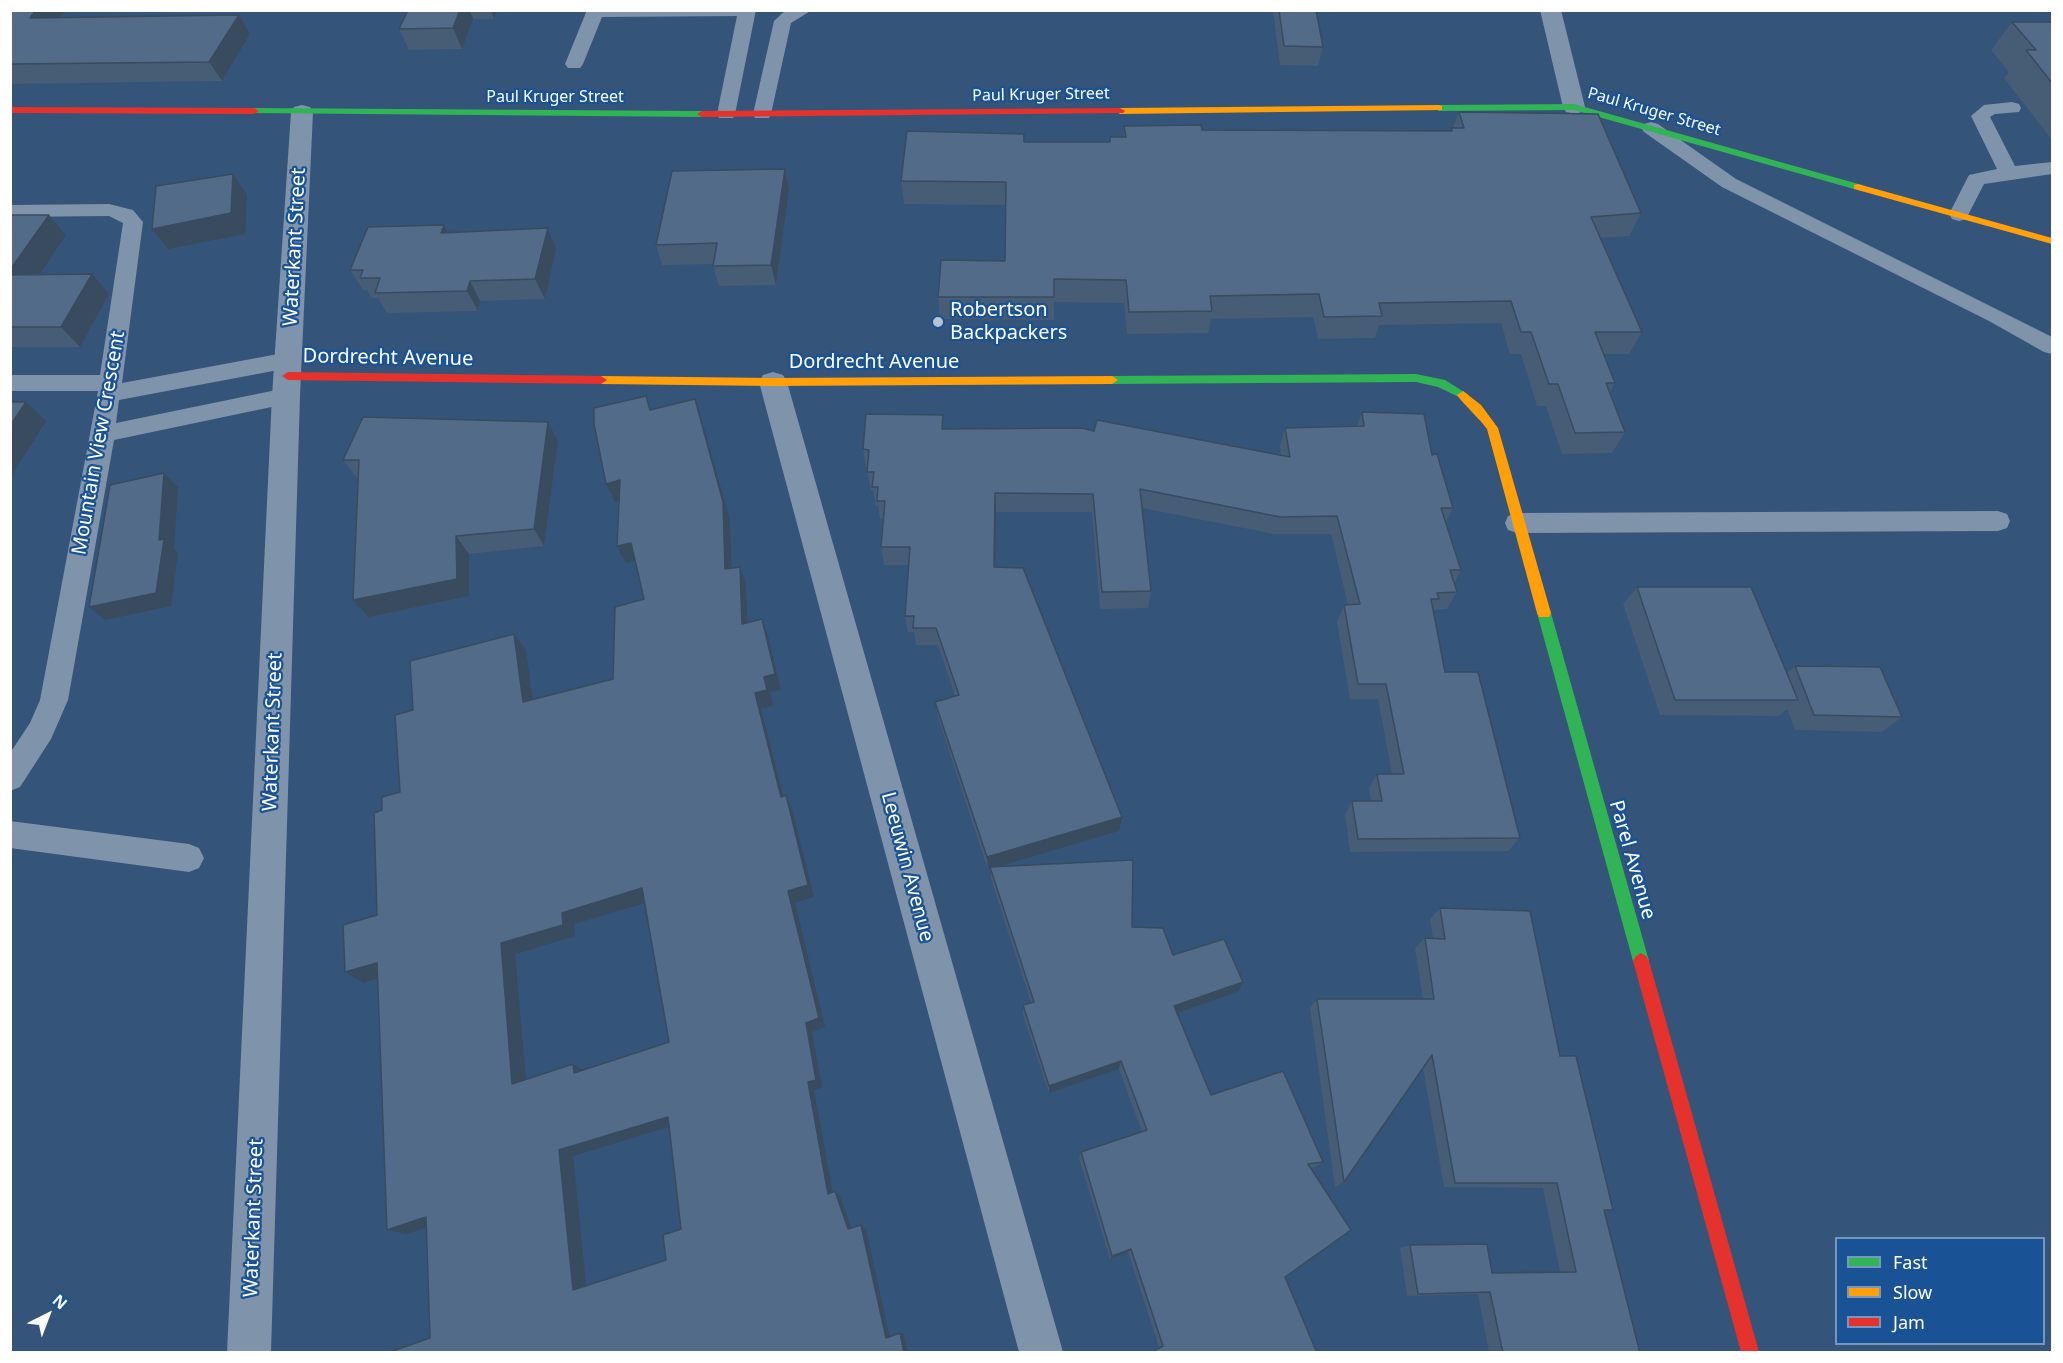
<!DOCTYPE html>
<html>
<head>
<meta charset="utf-8">
<style>
  body { margin:0 }
  #map { position:relative; width:2063px; height:1363px; overflow:hidden; background:#355479; font-family:"Noto Sans",sans-serif }
  canvas { display:block }
  .frame { position:absolute; inset:0; border:12px solid #fff; pointer-events:none }
  .legend { position:absolute; left:1835px; top:1237px; width:210px; height:108px; box-sizing:border-box; background:#195295; border:2px solid #7597bf; margin:0; padding:8px 10px; list-style:none; font-size:18px; color:#fff }
  .legend li { display:flex; align-items:center; gap:12px; height:30px }
  .legend b { width:30px; border:2px solid #7597bf }
  .north { position:absolute; left:18px; top:1285px; width:60px; height:60px; -webkit-text-stroke:4px #195295; paint-order:stroke; rotate:42deg; font-size:16px; font-weight:700; line-height:24px; text-align:center; color:#fff }
  .north::after { content:''; display:block; margin:auto; width:21px; height:27px; background:#fff; clip-path:polygon(50% 0,100% 100%,50% 72%,0 100%) }
</style>
</head>
<body>
<div id="map">
<canvas width="2063" height="1363"></canvas>
<div class="frame"></div>
<ul class="legend">
<li><b style="height:8px;background:#30b455"></b>Fast</li>
<li><b style="height:8px;background:#ff9f0a"></b>Slow</li>
<li><b style="height:8px;background:#e5322d"></b>Jam</li>
</ul>
<div class="north">N</div>
</div>
<script>
const ctx = document.querySelector('canvas').getContext('2d');
ctx.lineJoin = 'round';
function paint(path, color) {
  ctx.fillStyle = color;
  ctx.fill(path, 'evenodd');
}
function stroke(path, color, width, dash) {
  ctx.strokeStyle = color;
  ctx.lineWidth = width;
  ctx.lineCap = dash ? 'butt' : 'round';
  ctx.setLineDash(dash || []);
  ctx.stroke(path);
}
function label(font, color, halo, rows, align = 'center') {
  ctx.font = font + ' "Noto Sans",sans-serif';
  ctx.lineWidth = 4.5;
  ctx.setLineDash([]);
  ctx.textBaseline = 'middle';
  ctx.strokeStyle = halo;
  ctx.fillStyle = color;
  for (const [text, x, y, turn = 0] of rows) {
    ctx.save();
    ctx.translate(x, y);
    ctx.rotate((+turn || 0) * Math.PI / 180);
    ctx.textAlign = isNaN(turn) ? turn : align;
    if (halo) ctx.strokeText(text, 0, 0);
    ctx.fillText(text, 0, 0);
    ctx.restore();
  }
}
const lane = new Path2D(`
  M587 10H756L735 114 733 118H719L717 114 737 16 602 17 583 64 580 68H568L565 64Z
  M786 10H812L791 23 771 114 769 118H755L753 114 774 21Z
  M2012 102 2019 104 2021 108 2019 112 1995 114 1990 117 2015 166 2052 162V174L1984 184 1966 219 1959 221 1952 219 1949 214 1969 175 1997 169 1971 116 1984 105Z
  M1651 122 1658 124 1736 179 2052 337V354L2044 352 1989 321 1722 187 1644 132 1641 128 1644 124Z
  M109 204 133 210 143 222 122 383 289 352 297 354 300 360 297 366 289 368 119 400 116 423 286 388 294 390 297 396 294 402 286 404 114 440 68 700 51 739 20 787 10 791V753L30 723 40 700 98 391H10V375H100L123 223 109 216 10 217V205Z
  M1998 511 2007 514 2010 521 2007 528 1998 531 1517 533 1508 530 1505 523 1508 516 1517 513Z
  M10 821 189 844 199 848 204 858 199 868 189 872 10 848Z`);
const street = new Path2D(`
  M1540 10H1561L1585 107 1582 112 1574 114 1566 112 1563 107Z
  M302 105 310 107 313 112 300 396 271 1352H227L272 396 291 112 294 107Z
  M773 372 783 375 787 382 1063 1352H1019L759 382 763 375Z`);
const fast = new Path2D(`
  M1574 104 1862 185 1863 187 1862 189H1854L1574 110 1439 111 1434 108 1439 105Z
  M254 108 702 111 707 114 702 117 251 113 249 111Z
  M1416 374 1445 380 1469 395 1463 399 1438 387 1416 382 1112 384 1106 380 1112 376Z
  M1544 608 1549 609 1551 613 1649 961 1646 966 1641 969 1636 966 1633 961 1537 613 1539 609Z`);
const slow = new Path2D(`
  M1439 105 1442 106V110L1120 114 1115 111 1120 108Z
  M1858 184 2052 238V244L1854 189V185Z
  M601 376 773 378 1112 376 1118 380 1112 384 773 386 601 384 595 380Z
  M1463 391 1481 405 1498 428 1551 613 1549 617H1539L1537 613 1487 429C1478 417 1466 407 1457 395Z`);
const jam = new Path2D(`
  M10 107 254 108 259 111 254 114 10 113Z
  M1120 108 1125 111 1123 113 702 117 697 114 702 111Z
  M288 372 601 376 607 380 601 384 288 380 282 376Z
  M1641 953 1646 956 1649 961 1759 1352H1741L1633 961 1636 956Z`);
const wall = new Path2D(`
  M10 10H66L60 18 239 15 250 34 222 81 10 84Z
  M408 10H497L494 19H473L462 49 409 50 399 29Z
  M1273 10H1316L1323 47 1318 66 1280 65Z
  M2012 22H2052V140L2004 78 2009 72 1991 50Z
  M1459 112 1641 213 1629 236 1600 238 1642 332 1629 354H1604L1615 383 1610 392 1625 432 1612 453 1562 454 1546 406H1537L1521 354H1510L1501 323 1379 325 1375 338 1318 339 1313 317 1211 319 1208 333 1127 334 1124 303 1054 302V320L940 319 938 297 1005 261 1006 205 904 204 901 181 1024 142H1109L1110 137H1124V126L1202 130 1450 131 1451 128H1453Z
  M785 169 789 190 776 285 719 286 713 266V264L662 265 656 245Z
  M10 215 66 235 39 275 109 294 80 347H10Z
  M548 228 556 249 545 299 480 301 478 311 387 313 378 298H372L367 290H363L350 270 448 232Z
  M1362 412 1432 455 1453 508 1446 522 1461 570 1454 584 1457 592 1447 609 1433 610 1445 672 1520 838 1508 851 1350 852 1345 814 1352 801H1371L1369 788 1377 774H1392L1378 699H1350L1337 622 1344 605H1348L1331 534H1274L1142 508 1151 591 1148 608 1100 609 1092 512H996L995 567 1119 831 1001 866 1132 927 1173 955 1238 992 1177 1013 1211 1095 1323 1162 1315 1167 1310 1168 1285 1277 1317 1353H1146L1159 1347 1128 1252 1110 1259 1079 1158 1081 1152 1142 1132 1119 1069 1049 1093 1023 1015V1005L1031 1002 991 879V869L988 870 938 717 935 702 955 696 938 645H916L914 632H908L905 616 909 565H884L881 547 883 519H880L878 505 876 506 873 490H871L867 472 868 468H866L863 449 944 429 1094 431 1281 455 1280 446 1285 428 1357 426Z
  M548 422 558 441 544 546 469 554V596L369 617 358 478H357L343 460Z
  M1637 587 1787 673 1795 666 1902 717 1882 732 1795 730 1787 709 1779 716 1660 715 1623 604Z
  M1440 908 1560 1056 1613 1210 1604 1212 1640 1353H1489L1478 1294 1407 1296 1400 1248 1410 1245 1492 1273 1560 1272 1543 1188 1444 1187 1423 1068 1344 1182 1335 1187 1310 1008 1317 999H1423L1415 948 1425 938H1433L1430 919Z`);
const shadedWall = new Path2D(`
  M36 10H66L44 38 30 18Z
  M460 10H470L473 19 462 49 453 28Z
  M491 10H497L494 19Z
  M239 15 250 34 222 81 209 62Z
  M785 169 789 190 776 285 771 265Z
  M233 174 247 195 245 234 168 249 152 229Z
  M49 215 66 235 26 295 10 279V270Z
  M444 225 454 245 441 233Z
  M548 228 556 249 545 299 535 279Z
  M92 274 109 294 80 347 61 327Z
  M470 281 480 301 478 311 467 291Z
  M695 399 701 418 730 520 732 586 725 569Z
  M26 402 46 421 10 478V426Z
  M548 422 558 441 544 546 534 529Z
  M164 473 178 487 174 549 178 553 171 606 105 620 89 607 159 540Z
  M620 480 628 499 615 502 606 484Z
  M995 493 996 512 995 584 994 567Z
  M456 536 469 554V596L369 617 353 600Z
  M631 543 640 560 626 563 617 546Z
  M740 567 746 584 748 641 742 624Z
  M762 619 768 636 781 690 770 692 773 706 761 709 787 810 781 797 755 693 764 677Z
  M514 634 526 650 535 717 523 702Z
  M786 795 792 809 814 897 795 903 825 1027 812 1032 822 1088 814 1090 834 1199 828 1194 808 1082 806 1023 788 891Z
  M1122 817 1119 831 991 869 990 867 991 869 988 870 987 857Z
  M642 888 652 901 574 924 575 936 515 954 527 1091 512 1084 501 943 562 913Z
  M377 963 395 973 363 983 345 972Z
  M1243 982 1238 992 1171 1015 1174 1006Z
  M1121 1061 1119 1069 1049 1093V1086Z
  M573 1064 586 1072 574 1073Z
  M668 1117 678 1124 573 1156 587 1293 573 1290 559 1150Z
  M835 1191 840 1196 853 1233 848 1229Z
  M426 1217 444 1222 406 1234 387 1230Z
  M861 1225 866 1229 890 1339 886 1338Z
  M1131 1249 1128 1252 1110 1259 1112 1256Z
  M900 1333 904 1334 908 1353H904Z`);
const building = new Path2D(`
  M10 10H36L30 18 239 15 209 62 10 64Z
  M408 10H460L453 28 399 29Z
  M1279 10H1316L1323 47 1284 46Z
  M2012 22H2052V83L2026 50H2036Z
  M1459 112 1598 114 1641 213 1591 217 1642 332H1595L1615 383H1606L1625 432 1575 433 1558 384H1549L1531 332H1521L1511 301 1379 303 1382 316 1324 317 1319 294 1210 296 1212 311 1129 312 1126 280 1054 279V297H938L941 260 1005 261 1006 182 901 181 907 131 1024 134V142H1110V137H1126L1124 126 1201 125 1202 130 1452 131 1451 128H1464Z
  M785 169 771 265 713 266 717 243 656 245 672 171Z
  M233 174 231 213 152 229 156 186Z
  M10 215H49L10 270Z
  M444 225 441 233 548 228 535 279 470 281 467 291 375 293 380 278H360L363 270H350L368 227Z
  M92 274 61 327H10V275Z
  M646 396 650 410 695 399 723 502 725 569 740 567 742 624 762 619 775 674 764 677 767 690 755 693 781 797 786 795 808 885 788 891 819 1018 806 1023 816 1080 808 1082 828 1194 835 1191 848 1229 861 1225 886 1338 900 1333 904 1353H387L430 1338 426 1217 387 1230 377 963 345 972 343 925 377 915 374 813 382 810V797L400 792 395 715 413 710 410 661 514 634 523 702 613 679 615 607 644 599 631 543 617 546 620 480 606 484 594 424V408ZM642 888 669 1042 574 1073 573 1064 512 1084 501 943 563 925 562 913ZM668 1117 681 1229 663 1235 666 1260 573 1290 559 1150Z
  M10 402H26L10 426Z
  M1362 412 1424 414 1432 455 1437 454 1453 508H1441L1461 570H1450L1457 592 1437 593 1439 599H1431L1445 672H1478L1520 838 1358 839 1352 801H1382L1377 774H1404L1386 684H1358L1344 605 1360 604 1337 516 1280 517 1140 489 1151 591 1102 592 1093 494 995 493 994 567 1023 568 1122 817 987 857 935 702 959 695 936 628H913L914 616H905L910 547H881L885 501H877L878 487H872L874 472H867L869 450 863 449 866 414 943 415 942 429 1082 428 1094 431 1097 420 1290 457 1285 428 1364 426Z
  M363 417 548 422 534 529 456 536 457 579 353 600 359 460H343Z
  M164 473 159 540 164 539 156 593 89 607 110 485Z
  M1637 587H1751L1798 700H1675Z
  M1795 666 1880 667 1902 717 1814 715Z
  M1133 860 1132 927 1163 928 1173 955 1224 939 1243 982 1174 1006 1211 1095 1283 1071 1323 1162 1308 1164 1351 1230 1285 1277 1317 1353H1149L1163 1346 1131 1249 1112 1256 1081 1152 1147 1130 1121 1061 1049 1086 1023 1005 1034 1002 990 867Z
  M1440 908 1530 911 1560 1056H1576L1613 1210H1604L1640 1353H1503L1490 1292 1418 1294 1410 1245 1487 1244 1492 1273 1576 1272 1557 1183H1455L1432 1055 1344 1182 1317 999H1434L1425 938 1445 939Z`);
const markers = [
  [938,322,6,"#b8c3d0"]
];
const farStreetnames = [
  ["Paul Kruger Street",1041,95,-1],
  ["Paul Kruger Street",555,97],
  ["Paul Kruger Street",1654,112,16]
];
const streetNames = [
  ["Waterkant Street",295,247,-87],
  ["Dordrecht Avenue",388,358,1],
  ["Dordrecht Avenue",874,362],
  ["Mountain View Crescent",99,443,-80],
  ["Waterkant Street",273,732,-88],
  ["Parel Avenue",1632,860,74],
  ["Leeuwin Avenue",907,867,75],
  ["Waterkant Street",254,1218,-88]
];
const poiNames = [
  ["Robertson",950,310],
  ["Backpackers",950,333]
];
paint(lane, '#7f94ab');
paint(street, '#7f94ab');
paint(fast, '#30b455');
paint(slow, '#ff9f0a');
paint(jam, '#e5322d');
paint(wall, '#475c75');
paint(shadedWall, '#394b5f');
paint(building, '#526b88');
stroke(building, '#394b5f', 1.5);
for (const [x, y, r, color] of markers) {
  const dot = new Path2D();
  dot.arc(x, y, r, 0, 2 * Math.PI);
  ctx.fillStyle = color;
  ctx.fill(dot);
  stroke(dot, '#195295', 2);
}
label('16px', '#fff', '#195295', farStreetnames);
label('20px', '#fff', '#195295', streetNames);
label('20px', '#fff', '#195295', poiNames, 'left');
</script>
</body>
</html>
